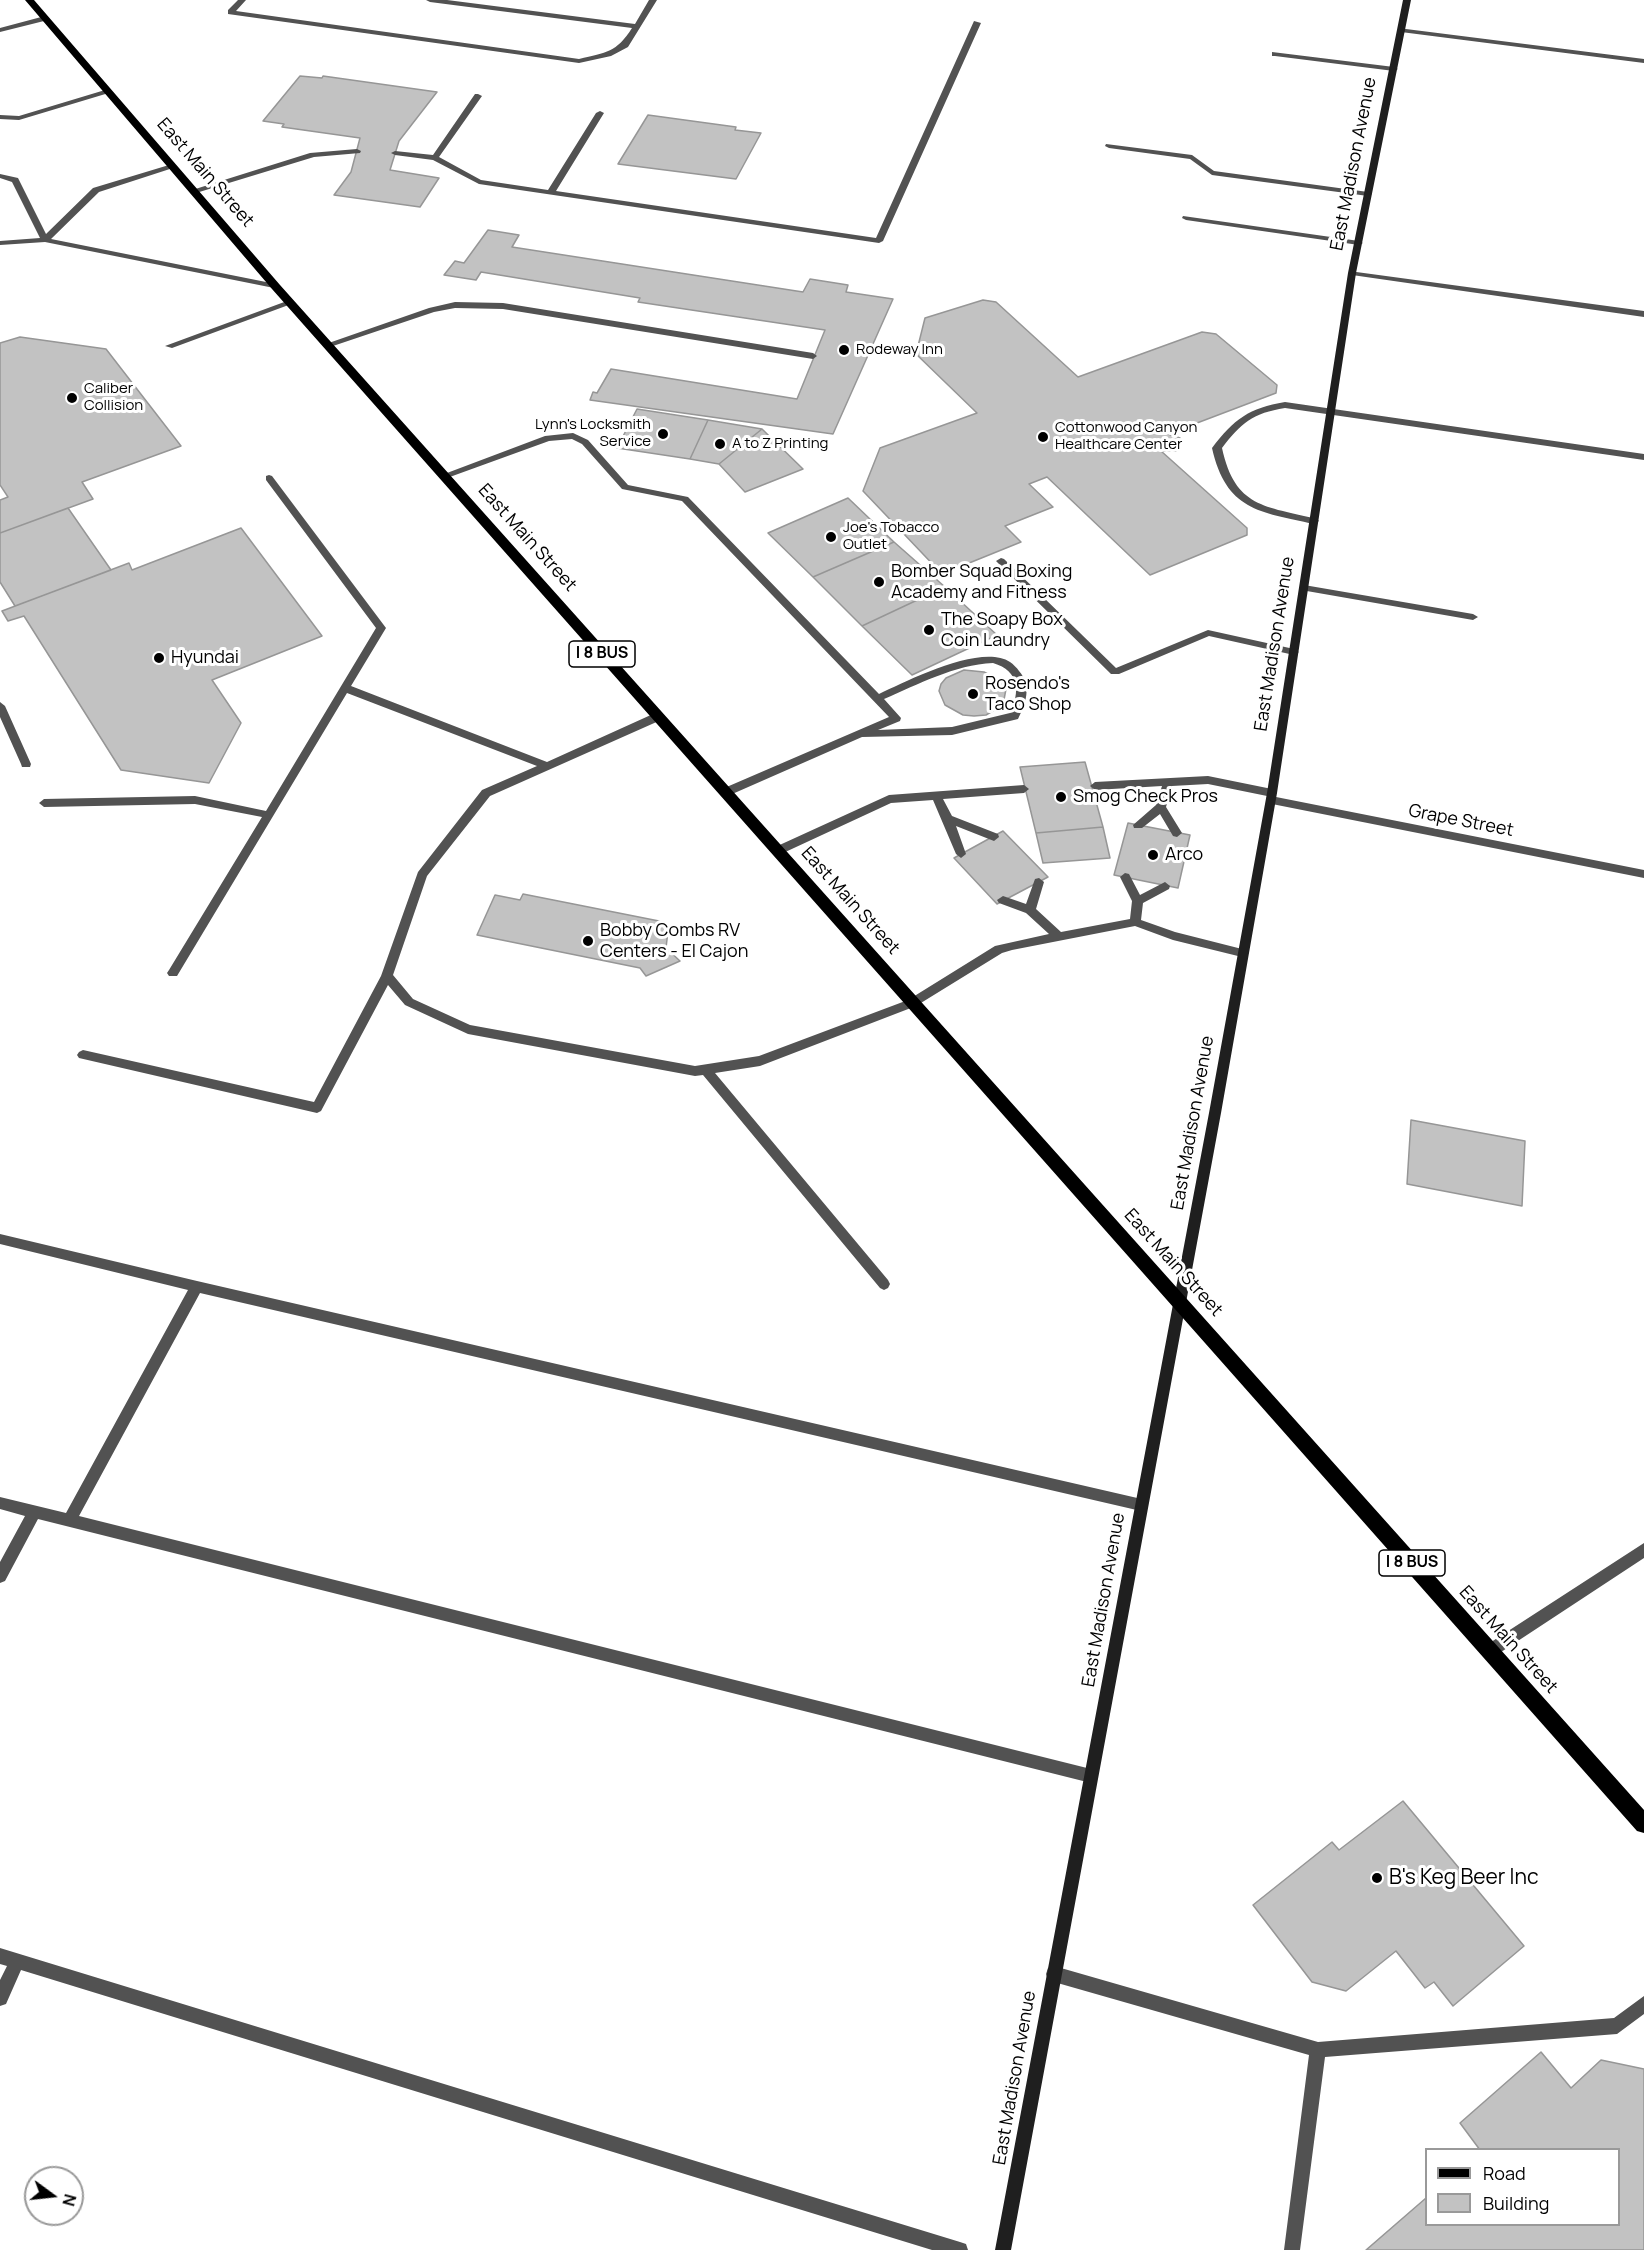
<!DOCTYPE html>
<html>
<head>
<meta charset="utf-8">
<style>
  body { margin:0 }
  #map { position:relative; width:1644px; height:2250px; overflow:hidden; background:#fff; font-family:Manrope,sans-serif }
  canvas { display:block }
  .legend { position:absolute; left:1425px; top:2148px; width:195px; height:78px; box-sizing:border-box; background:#fff; border:2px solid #999; margin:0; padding:8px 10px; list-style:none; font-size:18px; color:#000 }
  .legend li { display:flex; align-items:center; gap:12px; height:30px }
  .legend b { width:30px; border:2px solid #999 }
  .north { position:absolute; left:24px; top:2166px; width:60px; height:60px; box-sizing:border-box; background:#fff; border:2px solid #999; border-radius:50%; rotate:105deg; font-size:16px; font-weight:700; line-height:24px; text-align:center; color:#000 }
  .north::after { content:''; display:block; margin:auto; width:21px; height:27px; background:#000; clip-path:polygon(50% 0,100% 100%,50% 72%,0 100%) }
</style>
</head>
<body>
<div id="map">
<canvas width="1644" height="2250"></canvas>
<ul class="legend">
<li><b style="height:8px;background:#000"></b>Road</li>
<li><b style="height:16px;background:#c2c2c2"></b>Building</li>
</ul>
<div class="north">N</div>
</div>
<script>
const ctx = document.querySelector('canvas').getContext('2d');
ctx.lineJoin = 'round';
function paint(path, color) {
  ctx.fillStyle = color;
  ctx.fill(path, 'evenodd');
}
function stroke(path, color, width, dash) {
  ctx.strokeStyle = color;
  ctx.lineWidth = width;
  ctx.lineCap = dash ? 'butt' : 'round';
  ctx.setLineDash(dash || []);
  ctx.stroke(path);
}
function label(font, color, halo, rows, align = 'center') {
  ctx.font = font + ' Manrope,sans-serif';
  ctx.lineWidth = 6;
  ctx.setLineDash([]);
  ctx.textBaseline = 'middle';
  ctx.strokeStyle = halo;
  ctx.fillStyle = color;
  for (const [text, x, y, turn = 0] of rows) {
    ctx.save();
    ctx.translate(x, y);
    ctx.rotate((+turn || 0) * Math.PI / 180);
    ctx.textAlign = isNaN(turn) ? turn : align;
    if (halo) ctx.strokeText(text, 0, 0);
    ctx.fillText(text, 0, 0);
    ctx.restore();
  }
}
const building = new Path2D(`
  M300 76 322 78 323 76 437 92 399 141 390 170 439 178 420 207 334 195 351 172 360 138 282 127 284 124 263 121Z
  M648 115 736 127 735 130 761 133 736 179 618 164Z
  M488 230 519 235 512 247 803 292 810 279 848 285 846 292 893 299 833 434 590 400 593 392 597 393 611 369 797 399 825 330 638 302 640 298 481 272 476 280 444 275 455 261 464 263Z
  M983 300 996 302 1078 377 1202 332 1216 334 1277 385 1276 393 1168 434 1180 438 1176 451H1161L1247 528V535L1150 575 1047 477 1029 484 1053 507 1005 526 1021 542 942 574 863 491 880 448 977 413 916 354 925 318Z
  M20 337 106 349 181 446 82 482 93 499 0 533V500L8 497 0 485V343Z
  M637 409 708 420 690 459 617 448Z
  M708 420 762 429 719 464 690 459Z
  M762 429 803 469 745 492 719 464Z
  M848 498 894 542 813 577 768 533Z
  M68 508 111 570 15 606 0 582V533Z
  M241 528 322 636 212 680 241 723 209 783 121 770 24 616 8 621 2 611 129 563 132 570Z
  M894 542 945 587 862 626 813 577Z
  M945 587 997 635 912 675 862 626Z
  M964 670 984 672 1001 681 1006 689 1003 705 986 715 974 716 963 715 945 705 939 691 941 684 946 678Z
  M1085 762 1103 827 1036 833 1020 767Z
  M1128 823 1190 835 1178 888 1114 875Z
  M1103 827 1110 858 1043 863 1036 833Z
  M1003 831 1048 877 997 904 954 858Z
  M523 894 659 921 665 924 668 931 666 948 680 961 646 976 640 968 477 935 495 895 520 900Z
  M1411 1120 1525 1141 1522 1206 1407 1184Z
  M1403 1801 1524 1946 1453 2006 1434 1982 1425 1988 1396 1951 1346 1991 1312 1982 1253 1905 1332 1842 1339 1850Z
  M1541 2052 1571 2088 1601 2060 1644 2069V2250H1366L1426 2198V2224H1618V2150H1480L1460 2123Z`);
const lane = new Path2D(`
  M238 0H246L236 11 579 59C607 52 616 53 632 28L430 2 426 0H447L635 24 649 0H657L628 47 611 56 579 63 228 14V10Z
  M45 16H48V20L0 32V28Z
  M974 21 981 23 883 241 879 243 479 184 433 160 395 155 391 153 395 151 433 155 475 94H478L482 96 439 157 481 180 548 190 596 113 600 111 604 113 556 191 876 238Z
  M1398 28 1644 59V63L1401 32H1398Z
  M1272 52 1394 67 1398 69 1394 71 1275 56H1272Z
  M105 90 112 92 19 120 0 119V115L19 116Z
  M1106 144 1192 155 1214 171 1368 192 1372 194 1368 196 1212 175 1190 159 1109 148 1105 146Z
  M357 149 361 151 360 153 314 157 196 193 189 191 310 153Z
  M169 165 176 167 99 192 51 239 276 284 279 285V289L45 242 0 245V241L40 238 12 182 0 178V174L18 178 46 234 93 188Z
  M1183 216 1359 241 1363 243 1359 245 1186 220 1182 218Z
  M1349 271 1644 311V317L1352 275H1349Z
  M287 301 294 303 172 348 165 346Z
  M455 302 503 303 813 353 817 356 813 359 503 309 455 308 434 312 330 347 323 345 429 308Z
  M1285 402 1644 454V460L1285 408C1253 413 1241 423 1222 448 1235 508 1265 506 1317 519L1319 521 1314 524C1259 512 1226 510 1212 448 1234 419 1249 408 1285 402Z
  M573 433 588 440 628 485 688 497 879 694C907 681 981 643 1010 662 1013 664 1017 668 1019 671 1032 686 1026 703 1018 719L952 735 862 737 730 795H722L721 792 722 789 889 717 682 501 622 489 582 444 572 439 549 441 447 478H441L439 476 545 436ZM993 663C1020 671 1020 692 1010 713L952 727 878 730 900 721 901 718 884 699C919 684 954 665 993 663Z
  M269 475 272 476 386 628 351 686 547 762 653 714H661L662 717 661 720 490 796 427 876 393 975 413 999 470 1025 695 1066 759 1056 908 1000 995 946 1049 934 1026 913 999 903 997 900 1003 896 1026 904 1035 879 1039 878 1044 882 1036 909 1061 932 1130 919 1132 901 1120 877 1125 873 1129 874 1140 895 1165 882 1170 886 1169 889 1143 903 1141 920 1175 932 1242 949 1248 953 1242 957 1173 940 1135 926 1012 950 1002 953 916 1006 760 1066 715 1073 888 1280 890 1284 888 1288 884 1290 880 1288 703 1075 695 1076 468 1034 405 1005 388 985 321 1111 317 1113 79 1058 77 1055 79 1052 83 1050 314 1102 381 976 418 872 482 790 537 766 347 693 177 976H169L167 973 169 970 262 817 195 804 44 807 39 803 44 799 195 796 266 811 376 628 266 480V476Z
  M1001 558 1004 559 1116 668 1208 630 1294 649 1299 652 1294 655 1209 636 1119 674H1111L998 563 996 561Z
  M1304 585 1473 614 1478 617 1473 620 1301 590V586Z
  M0 702 5 706 31 764 30 767H22L21 764 0 717Z
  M1208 776 1272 789 1277 793 1272 797 1208 784 1172 786 1166 807 1182 833 1177 837 1173 836 1160 814 1142 828H1134L1133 825 1156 805 1162 786 1095 790 1090 786 1095 782Z
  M1024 785 1029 789 1024 793 943 799 952 816 998 834 999 837 994 841 956 826 966 854 961 858 956 854 933 800 891 803 781 854 777 855 772 851 773 848 889 795Z
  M0 1234 197 1281 1146 1500 1148 1505 1146 1510 1141 1511 200 1293 79 1516 1091 1769 1096 1771 1098 1776 1096 1781 1091 1783 38 1519 5 1581 0 1583V1562L25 1516 0 1509V1497L66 1513 188 1290 0 1244Z
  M1644 1543V1558L1495 1656 1490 1658 1485 1656 1483 1651 1485 1646Z
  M0 1948 960 2242 966 2244 968 2250H932L21 1970 6 2004 0 2006V1980L7 1966 0 1964Z
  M1054 1966 1318 2042 1614 2018 1644 1996V2014L1617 2034 1325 2057 1300 2250H1284L1309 2055 1054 1982 1048 1980 1046 1974 1048 1968Z`);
const street = new Path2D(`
  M1271 796 1644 870V878L1267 803 1266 800 1267 797Z`);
const secondary = new Path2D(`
  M1403 0H1411L1356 273 1277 793 1221 1113 1011 2250H995L1209 1113 1267 793 1348 273Z`);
const primary = new Path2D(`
  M25 0H34L280 285 1644 1810V1833L1637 1831 272 289Z`);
const markers = [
  [844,350,6,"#000"],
  [72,398,6,"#000"],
  [663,434,6,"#000"],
  [1043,437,6,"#000"],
  [720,444,6,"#000"],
  [831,537,6,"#000"],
  [879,582,6,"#000"],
  [929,630,6,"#000"],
  [159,658,6,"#000"],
  [973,694,6,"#000"],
  [1061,797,6,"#000"],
  [1153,855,6,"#000"],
  [588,941,6,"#000"],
  [1377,1878,6,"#000"]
];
const farPoinames = [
  ["Rodeway Inn",856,350],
  ["Caliber",84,389],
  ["Collision",84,406],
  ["Lynn's Locksmith",651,425,"right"],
  ["Service",651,442,"right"],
  ["Cottonwood Canyon",1055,428],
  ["Healthcare Center",1055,445],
  ["A to Z Printing",732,444],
  ["Joe's Tobacco",843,528],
  ["Outlet",843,545]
];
const shields = [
  [602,654,66],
  [1412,1563,66]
];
const shieldNames = [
  ["I 8 BUS",602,654],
  ["I 8 BUS",1412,1563]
];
const streetNames = [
  ["East Madison Avenue",1354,164,-79],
  ["East Main Street",205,173,49],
  ["East Main Street",527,538,48],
  ["East Madison Avenue",1275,644,-81],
  ["Grape Street",1461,821,11],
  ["East Main Street",850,901,48],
  ["East Madison Avenue",1193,1123,-80],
  ["East Main Street",1173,1263,48],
  ["East Madison Avenue",1104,1600,-80],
  ["East Main Street",1508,1640,48],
  ["East Madison Avenue",1015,2078,-80]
];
const poiNames = [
  ["Bomber Squad Boxing",891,572],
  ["Academy and Fitness",891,593],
  ["The Soapy Box",941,620],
  ["Coin Laundry",941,641],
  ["Hyundai",171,658],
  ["Rosendo's",985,684],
  ["Taco Shop",985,705],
  ["Smog Check Pros",1073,797],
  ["Arco",1165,855],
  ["Bobby Combs RV",600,931],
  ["Centers - El Cajon",600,952]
];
const nearPoinames = [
  ["B's Keg Beer Inc",1389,1878]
];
paint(building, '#c2c2c2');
stroke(building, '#969696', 1.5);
paint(lane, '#525252');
paint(street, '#525252');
paint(secondary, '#1f1f1f');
paint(primary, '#000');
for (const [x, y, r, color] of markers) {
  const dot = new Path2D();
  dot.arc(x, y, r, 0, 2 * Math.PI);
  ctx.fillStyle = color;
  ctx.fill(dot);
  stroke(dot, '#fff', 2);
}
label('15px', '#000', '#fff', farPoinames, 'left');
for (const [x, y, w] of shields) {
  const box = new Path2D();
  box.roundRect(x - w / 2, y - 13, w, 26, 4.5);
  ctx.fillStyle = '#fff';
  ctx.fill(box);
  stroke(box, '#000', 1.5);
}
label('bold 16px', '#000', null, shieldNames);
label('18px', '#000', '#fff', streetNames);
label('18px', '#000', '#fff', poiNames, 'left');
label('21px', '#000', '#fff', nearPoinames, 'left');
</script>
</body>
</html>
